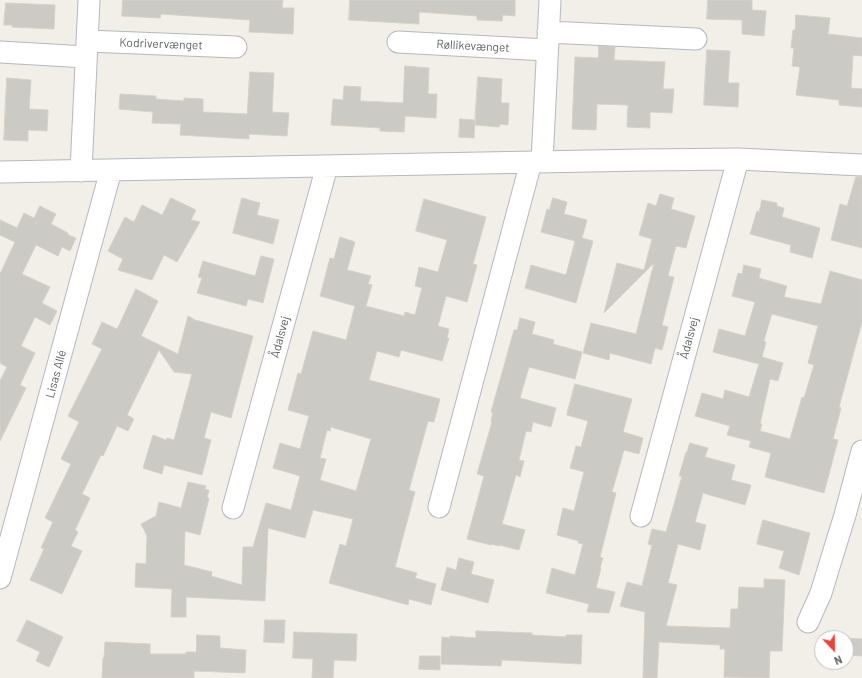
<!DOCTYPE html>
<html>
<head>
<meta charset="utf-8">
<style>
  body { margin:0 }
  #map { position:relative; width:862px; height:678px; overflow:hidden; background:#f1efe8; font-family:Barlow,sans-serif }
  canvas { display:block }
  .north { position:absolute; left:814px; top:630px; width:40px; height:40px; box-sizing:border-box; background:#fff; border:1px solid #bfc1c3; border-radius:50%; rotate:158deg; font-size:11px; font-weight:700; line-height:16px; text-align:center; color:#5f6368 }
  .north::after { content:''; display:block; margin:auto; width:14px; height:18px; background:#ea4335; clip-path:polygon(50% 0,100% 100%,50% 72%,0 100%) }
</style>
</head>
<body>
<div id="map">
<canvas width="862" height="678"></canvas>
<div class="north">N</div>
</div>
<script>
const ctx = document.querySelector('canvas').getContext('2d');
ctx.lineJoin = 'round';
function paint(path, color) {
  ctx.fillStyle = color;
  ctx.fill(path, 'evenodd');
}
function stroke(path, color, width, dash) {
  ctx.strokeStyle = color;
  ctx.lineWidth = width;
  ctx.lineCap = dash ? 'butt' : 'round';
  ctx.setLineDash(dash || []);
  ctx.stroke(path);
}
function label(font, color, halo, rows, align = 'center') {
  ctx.font = font + ' Barlow,sans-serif';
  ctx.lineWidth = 3.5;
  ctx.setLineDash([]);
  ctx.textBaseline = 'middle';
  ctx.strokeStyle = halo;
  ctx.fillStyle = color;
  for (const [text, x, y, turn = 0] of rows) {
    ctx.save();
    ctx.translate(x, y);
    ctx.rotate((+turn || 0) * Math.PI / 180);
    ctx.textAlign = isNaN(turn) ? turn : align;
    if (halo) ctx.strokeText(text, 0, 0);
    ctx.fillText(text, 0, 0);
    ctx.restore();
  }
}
const building = new Path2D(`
  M123 0H283L282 8H294L293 34 249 32 250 20 161 14 160 18 122 16Z
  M350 0H515V16L503 15 502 21 477 20V16L419 12V24L349 20Z
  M708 0H752V10L766 11 764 36 742 34V20L707 19Z
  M6 3 55 5 54 29 12 27V25H4Z
  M796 15 830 18 828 34 862 38V56L853 55 851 88 862 89V107L839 105V100L796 95 800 67 792 66 794 48H791L793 30H795Z
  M599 46 615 47 614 60 665 62 663 89H674L672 113 650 112V128L627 127 628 105 597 104 596 130 572 129 575 57 598 58Z
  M707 50 730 51 728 83H739L738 107 704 105Z
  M405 66 429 68 428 94H437L436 118 405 116 404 132 380 131V128L331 125 333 99 343 100 344 86 361 87 360 101 403 103Z
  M250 72 274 73 272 112 289 113 287 136 249 134V139L180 135 181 124 152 123 153 112 119 109 120 94 156 96V99L184 101V98L203 99V112L247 114Z
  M478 77 502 79 501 103H509L508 125 500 124 499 127 475 125Z
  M7 78 31 80 29 109 48 110 47 131 28 130V141L4 140Z
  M460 119 475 120 474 138 459 137Z
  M856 177H862V248L831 240 840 204 847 206Z
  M660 194 674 198 671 209 695 216 686 248 676 246 668 276 674 277 662 325 668 327 662 350 655 348 651 364 610 353 609 360 583 353 591 323 636 334 654 263 604 313 617 263 644 270 652 239 639 235 648 203 656 206Z
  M171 198 196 210 191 220 200 222 177 262 164 255 152 280 118 270 123 259 108 251 125 217 134 222 142 205 162 215Z
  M242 198 260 203 257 215 279 220 273 244 233 233Z
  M553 198 567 202 564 214 587 220 582 238 593 241 576 303 525 288 531 265 566 275 575 241 541 232 547 209 549 210Z
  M424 199 486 217 473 264 477 265 467 302 446 296 438 326 449 329 447 338H449L442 361 401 350 399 357 377 351 369 380 440 399 434 422 428 421 409 490 415 492 395 567 417 573 415 578 436 584 431 605 409 599 408 605 329 583 340 544 346 546 353 519 313 510 305 538 268 528 265 601 186 597V617H171L172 589 135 587 136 563 146 564 147 536 141 524 156 516 159 502 181 508 188 482 206 486 205 489 209 490 207 498H209L200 535 185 531 184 565 212 572 211 576 242 585 243 547H253L266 503 291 510 300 476 273 468 280 443 300 449 309 416 288 410 298 373 301 374 313 331 346 340 355 306 320 296 330 258 334 259 340 237 355 242 347 270 371 276 368 284 372 285 366 306 404 316 405 312 415 315 422 288 415 286 419 267 438 272 447 240 416 231ZM331 427 371 439 356 491 320 480 326 459 320 458 327 430 330 431Z
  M762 200 777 203V206L784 208 782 217 820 228 812 258 790 252 791 245 750 234 757 211 759 212Z
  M40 206 56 214 51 224 68 233V235L76 238 70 251 62 247 58 256 36 245 22 274 50 287 42 303 57 311 50 325 35 317 21 346 35 353 20 385 26 388 0 441V381L7 367 0 363V274L15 242 0 235V220L17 228 24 213 34 218Z
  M261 256 274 259 263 303 248 299 246 306 197 293 202 278 198 277 203 261 255 276Z
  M744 265 761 269 759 278 787 286 784 297 821 304 830 271 862 280V322L839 407 841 408 833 439 838 440 824 493 765 477 771 453 749 447 751 441 727 435 730 426 695 416 702 393 723 399 725 390 749 397 759 364 713 352 719 329 745 336 755 302 732 296 738 273 742 274ZM772 314 818 326 808 363 814 365 804 398 802 397 790 439 760 431 762 424H760L770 379 778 381 783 363 762 357 766 342 764 341Z
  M136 289 158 301 141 336 178 354 188 316 195 320 253 336 231 418 211 412 204 438 211 440 202 475 164 465 162 474 143 468 153 435 166 440 167 438 174 440 192 374 174 372 159 350 127 415 134 419 128 431 117 426 103 456 101 455 82 494 90 498 75 530 78 532 71 546 82 551 62 594 30 580 44 549 41 548 53 522 45 518 71 464 61 459 79 422 68 416 102 349 92 344 102 322 117 329Z
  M520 318 535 322 532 334 554 340 553 344 582 352 575 379 529 367 520 398 556 408 551 427 533 422 531 432 526 431 519 460 524 461 520 477 516 475 502 524 525 530 519 550 499 545V546L491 544V545L467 539 484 476 477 474 492 422 491 421 493 412H491L514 330H517Z
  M575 384 632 399 623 432 643 438 639 454 624 450 612 492 616 493 600 557 603 558 600 568H601L596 588 615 592 609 613 587 612 589 604 546 593 552 568 575 575 583 544 578 543 579 541 557 535 563 508 574 511 584 472 570 468 576 446 581 447 588 421 567 415Z
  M690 443 708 448 705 457 735 465 731 480 751 485 745 505 703 493 695 522 706 525 700 550 678 544 668 583 677 585 666 626 730 628 731 609H738L739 587 764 588V579L785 580 782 651H770L769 678 724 677 725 649H720V645L659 642 657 678H643L645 612 620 606 627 582 642 586 652 545 648 544 652 529 666 532 682 476H679L686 452H687Z
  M763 520 810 533 799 575 779 568 784 551 757 544Z
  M459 558 474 562 471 574 494 580 488 603 441 590 447 567 456 570Z
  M27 620 63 637 49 667 36 661 40 652 17 641Z
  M265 620H285L284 643 264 642Z
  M476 631 532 633V635L566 637V635H582L581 664 502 660 501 666 441 664 442 637 450 638V636L476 638Z
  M294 632 357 634 356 661 334 660 333 678H312L313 659 293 658Z
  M197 635 220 636V648L246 650 245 673 194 671V678H102L103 658H104L105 642 150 644V654H186V652H196Z
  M846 638 862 639V656L846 655Z
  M420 656H440V670L419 669Z`);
const street = new Path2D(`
  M548 32 696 39
  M87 41 236 47
  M398 42 547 50
  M0 52 86 57
  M542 162 550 0
  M81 171 89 0
  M0 172 643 160 738 159 862 165
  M439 507 531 162
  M233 508 327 166
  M641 516 738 159
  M0 578 111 170
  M808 622 821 593 832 557 845 515 862 451`);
const streetNames = [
  ["Kodrivervænget",161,44,2],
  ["Røllikevænget",473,46,3],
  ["Ådalsvej",280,337,-75],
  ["Ådalsvej",689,338,-75],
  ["Lisas Allé",56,374,-75]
];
paint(building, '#cccac5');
stroke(building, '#d6d1c6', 1);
stroke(street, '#b5b8bc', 23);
stroke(street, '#fff', 21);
label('12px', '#5f6368', '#fff', streetNames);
</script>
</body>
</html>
